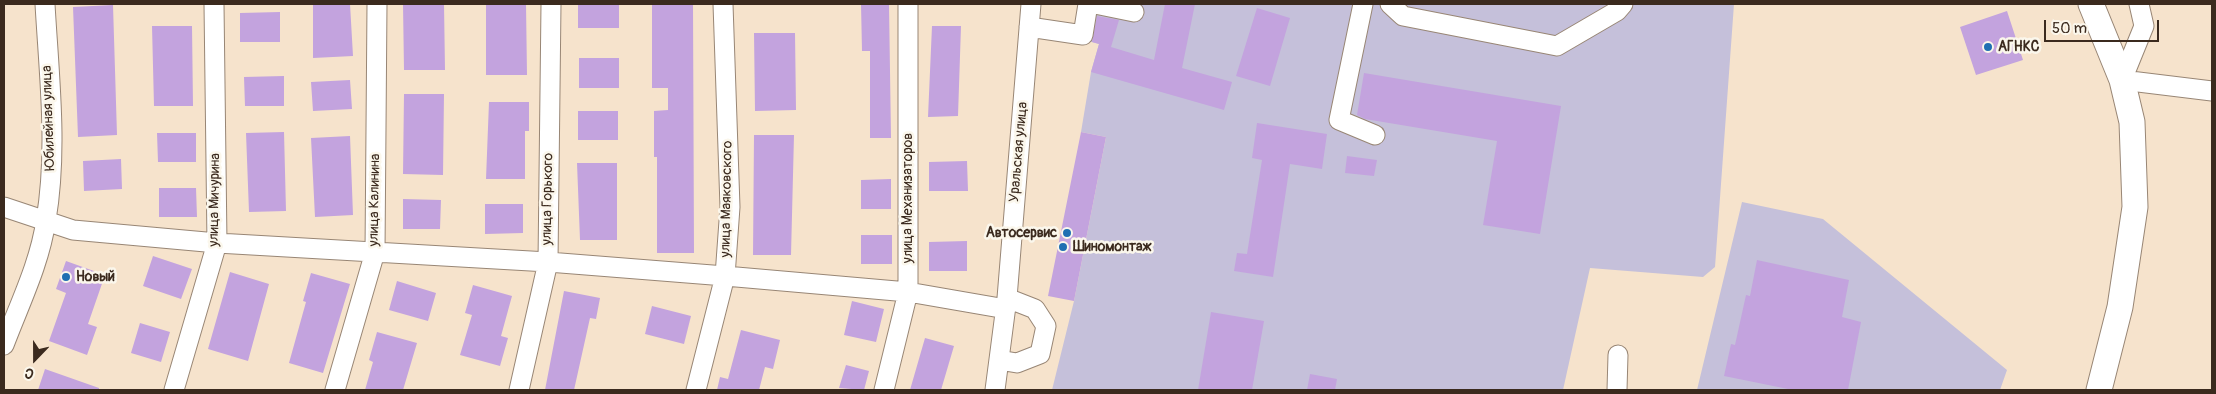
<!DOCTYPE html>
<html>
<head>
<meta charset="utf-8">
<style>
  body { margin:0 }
  #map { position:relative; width:2216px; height:394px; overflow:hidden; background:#f6e3cc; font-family:Pangolin,sans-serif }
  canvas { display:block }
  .frame { position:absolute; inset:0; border:5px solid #3b2a1e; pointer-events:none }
  .north { position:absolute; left:10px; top:334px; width:50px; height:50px; -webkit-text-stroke:4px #fbf7ec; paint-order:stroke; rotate:202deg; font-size:14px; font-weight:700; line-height:20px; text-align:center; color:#3b2a1e }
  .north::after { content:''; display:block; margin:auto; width:18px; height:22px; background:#3b2a1e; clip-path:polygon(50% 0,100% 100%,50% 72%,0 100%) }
  .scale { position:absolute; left:2044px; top:20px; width:115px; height:22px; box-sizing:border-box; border:2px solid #3b2a1e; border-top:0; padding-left:6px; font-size:15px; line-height:18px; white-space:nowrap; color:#3b2a1e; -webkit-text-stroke:4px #fbf7ec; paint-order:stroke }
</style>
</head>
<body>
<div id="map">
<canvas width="2216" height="394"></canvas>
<div class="frame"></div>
<div class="north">С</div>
<div class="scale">50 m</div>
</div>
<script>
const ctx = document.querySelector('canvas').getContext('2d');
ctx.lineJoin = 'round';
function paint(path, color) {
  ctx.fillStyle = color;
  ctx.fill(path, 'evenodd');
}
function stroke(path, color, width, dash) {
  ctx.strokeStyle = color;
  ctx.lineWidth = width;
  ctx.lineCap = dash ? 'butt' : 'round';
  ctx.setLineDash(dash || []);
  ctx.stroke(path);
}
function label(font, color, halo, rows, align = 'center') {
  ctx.font = font + ' Pangolin,sans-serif';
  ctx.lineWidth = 5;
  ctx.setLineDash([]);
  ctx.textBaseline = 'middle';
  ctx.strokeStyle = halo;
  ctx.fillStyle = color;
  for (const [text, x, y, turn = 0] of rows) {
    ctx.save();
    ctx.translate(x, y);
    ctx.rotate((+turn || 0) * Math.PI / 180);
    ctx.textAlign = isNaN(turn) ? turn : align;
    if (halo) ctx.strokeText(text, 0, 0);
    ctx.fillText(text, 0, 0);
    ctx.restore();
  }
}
const industrial = new Path2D(`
  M1099 4H1734L1715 267 1703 277 1590 268 1563 390H1052L1074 301 1106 137 1081 132 1091 72 1099 44 1088 41Z
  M1742 202 1823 219 2007 370 2000 390H1697Z`);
const building = new Path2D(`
  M313 4H350L353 56 313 58Z
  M403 4H444L445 70H404Z
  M486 4H526L527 75H486Z
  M578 4H619V28H578Z
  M652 4H693L694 253H657V157H654V111L668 110V88H652Z
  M861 4H889L891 138H870V51H862Z
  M1165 4H1195L1182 68 1232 82 1224 110 1091 72 1099 44 1092 42 1097 16 1119 20 1111 47 1154 60Z
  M113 5 117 135 78 137 73 7Z
  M1257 8 1290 18 1270 86 1236 76Z
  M2007 11 2023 60 1976 75 1960 27Z
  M280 12V42H240V13Z
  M152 26H192L193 106H154Z
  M932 26H961L958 116 928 117Z
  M754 33H795L796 110 755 111Z
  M579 58H619V88H579Z
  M1364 73 1561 106 1540 234 1483 225 1497 141 1365 119 1357 115Z
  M284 76V106H245L244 77Z
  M350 80 352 109 313 111 311 82Z
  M404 94H444L443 175 403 174Z
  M489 102H529V131H525V179H486Z
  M578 111H618V140H578Z
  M1257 123 1327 134 1322 169 1290 164 1273 277 1234 271 1237 253 1247 254 1262 160 1252 158Z
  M284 132 286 211 249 212 246 133Z
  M1081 132 1106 137 1074 301 1048 296Z
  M157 133H196V162H158Z
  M754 135H794L791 255H753Z
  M350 136 353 215 315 217 311 138Z
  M1347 156 1377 160 1374 176 1345 173Z
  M121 159 122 189 84 191 83 161Z
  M967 161 968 191H929V162Z
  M577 163H617V240H580Z
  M891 179V209H861V180Z
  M159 188H196L197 217H159Z
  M403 199 441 200 440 229H403Z
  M485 204H523V233L485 234Z
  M861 235H892V264H861Z
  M967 241V271H929V242Z
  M153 256 192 269 181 299 143 286Z
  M1757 260 1849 280 1842 317 1861 322 1848 390H1793L1724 376 1731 344 1735 345 1746 295 1750 296Z
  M66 261 105 275 88 324 97 327 87 355 49 341 66 293 56 289Z
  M230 272 269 284 248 361 208 349Z
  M311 273 350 284 323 373 289 363 306 302 303 301Z
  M397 281 436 293 428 321 389 310Z
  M473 285 512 296 501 336 508 338 500 366 460 355 472 315 465 313Z
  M564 291 600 298 596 319 590 318 574 390H545Z
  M852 301 884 309 876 342 844 335Z
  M652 306 691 316 684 344 645 334Z
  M1211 312 1264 321 1252 390H1198Z
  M140 323 170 332 161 362 131 353Z
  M741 330 780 340 773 369 765 367 759 390H717L720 377 728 379Z
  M377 332 417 343 403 390H365L373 362 369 360Z
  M925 338 954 346 941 390H910Z
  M846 365 869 371 864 390 839 388Z
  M45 369 99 388V390H38Z
  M1310 374 1337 379 1335 390H1307Z`);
const minor = new Path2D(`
  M1095 4 1134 12
  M1363 4 1339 120 1375 135
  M1390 4 1403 16 1557 46 1617 11 1623 4
  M2139 4 2144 26 2122 80 2212 91
  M1029 27 1083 35 1088 4
  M4 207 73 230 217 243 548 262 725 276 908 292 1006 309
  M4 345C19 305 40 263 46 220 58 149 49 75 45 4
  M999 360 1017 363 1040 354 1046 326 1035 309 1007 298
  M174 390 217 243 214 4
  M335 390 375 252 377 4
  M519 390 548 262 551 4
  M696 390 725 276 730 207 723 4
  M884 390 908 292V4
  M995 390 1007 298 1031 4
  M1617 390 1618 355`);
const major = new Path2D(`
  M2091 4 2122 80 2132 122 2135 207 2120 307 2099 390`);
const markers = [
  [1988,47,5,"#1f6fb2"],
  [1067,233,5,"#1f6fb2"],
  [1063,247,5,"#1f6fb2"],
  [66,277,5,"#1f6fb2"]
];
const poiNames = [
  ["АГНКС",1998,47],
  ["Автосервис",1057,233,"right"],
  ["Шиномонтаж",1073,247],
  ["Новый",76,277]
];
const streetNames = [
  ["Юбилейная улица",49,118,-92],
  ["Уральская улица",1019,152,-85],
  ["улица Механизаторов",908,198,-90],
  ["улица Горького",548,199,-89],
  ["улица Маяковского",727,199,-89],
  ["улица Мичурина",215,200,-89],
  ["улица Калинина",375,200,-89]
];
paint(industrial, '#c5c0da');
paint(building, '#c3a3de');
stroke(minor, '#988675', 21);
stroke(major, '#988675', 27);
stroke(minor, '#fff', 19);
stroke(major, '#fff', 25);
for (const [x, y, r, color] of markers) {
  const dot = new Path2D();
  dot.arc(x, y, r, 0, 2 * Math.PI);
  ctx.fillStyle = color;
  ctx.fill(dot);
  stroke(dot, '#fbf7ec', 2);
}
label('bold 14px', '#3b2a1e', '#fbf7ec', poiNames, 'left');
label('14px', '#3b2a1e', '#fbf7ec', streetNames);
</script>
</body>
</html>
